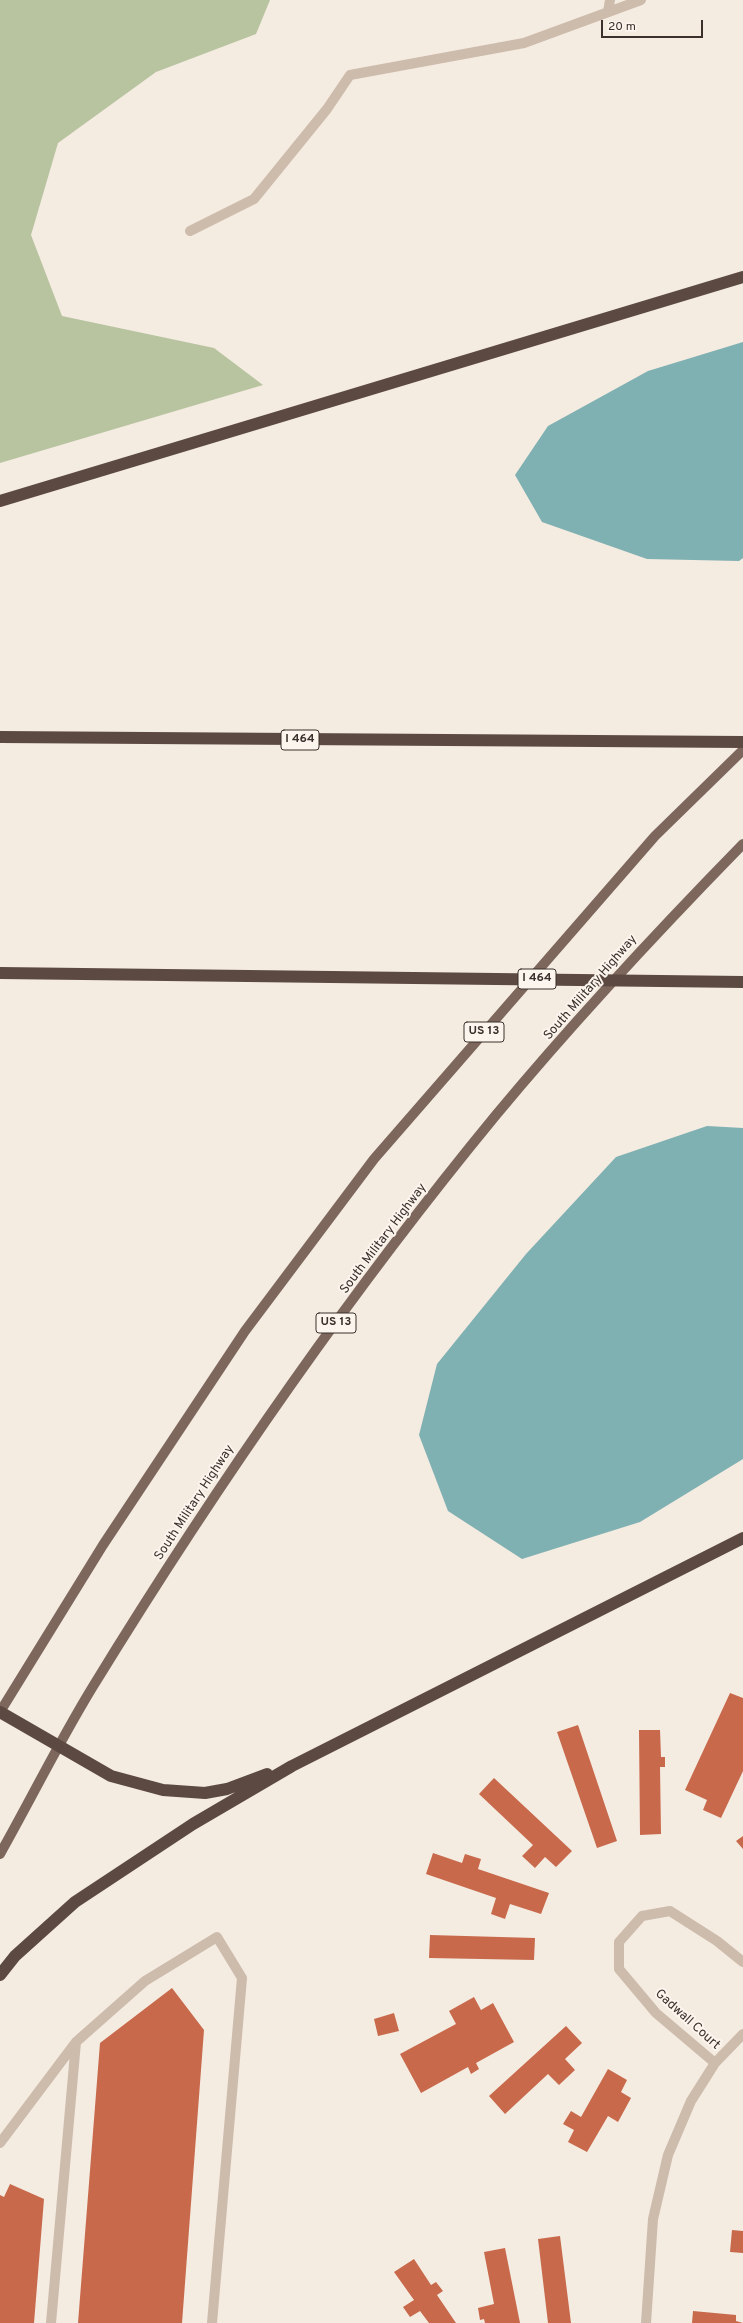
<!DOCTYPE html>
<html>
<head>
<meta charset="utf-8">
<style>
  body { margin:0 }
  #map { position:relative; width:743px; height:2323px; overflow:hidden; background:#f4ebe1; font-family:Overpass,sans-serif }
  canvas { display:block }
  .scale { position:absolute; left:601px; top:20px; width:102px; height:18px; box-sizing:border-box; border:2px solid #3b302b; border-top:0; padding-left:5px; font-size:12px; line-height:14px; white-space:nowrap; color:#3b302b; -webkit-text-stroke:3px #fbf5ee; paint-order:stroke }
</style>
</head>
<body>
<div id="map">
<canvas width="743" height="2323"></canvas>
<div class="scale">20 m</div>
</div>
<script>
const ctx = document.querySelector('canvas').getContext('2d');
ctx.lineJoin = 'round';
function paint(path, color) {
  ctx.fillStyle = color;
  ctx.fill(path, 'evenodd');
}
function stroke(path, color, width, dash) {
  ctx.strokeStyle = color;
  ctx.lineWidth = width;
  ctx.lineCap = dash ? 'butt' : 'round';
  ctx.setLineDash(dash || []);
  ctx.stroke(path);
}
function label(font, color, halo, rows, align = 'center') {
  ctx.font = font + ' Overpass,sans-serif';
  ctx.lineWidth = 4;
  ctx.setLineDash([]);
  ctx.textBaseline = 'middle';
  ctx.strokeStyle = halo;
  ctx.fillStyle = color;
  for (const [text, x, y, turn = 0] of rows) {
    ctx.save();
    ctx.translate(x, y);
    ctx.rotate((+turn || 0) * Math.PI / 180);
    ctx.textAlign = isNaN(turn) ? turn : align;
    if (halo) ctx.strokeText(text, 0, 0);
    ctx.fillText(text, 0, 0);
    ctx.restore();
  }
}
const green = new Path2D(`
  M0 0H270L256 34 156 72 58 143 31 235 62 316 214 348 263 385 0 463Z`);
const water = new Path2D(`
  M743 342V558L739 561 647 559 542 522 515 475 548 426 648 371Z
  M707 1126 743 1128V1459L640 1522 522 1559 448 1511 419 1435 437 1364 526 1254 616 1157Z`);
const building = new Path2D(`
  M730 1693 743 1698V1771L721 1818 703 1810 707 1800 685 1790Z
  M578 1725 617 1841 597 1848 557 1732Z
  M639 1730H660L661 1757H665V1767H660L661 1834 640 1835Z
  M494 1778 572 1851 556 1867 545 1857 535 1868 522 1856 533 1845 479 1794Z
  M743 1836V1849L736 1841Z
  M433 1853 462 1863 465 1854 481 1859 478 1869 549 1893 541 1914 510 1904 505 1919 491 1914 496 1898 426 1874Z
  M430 1935 535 1938 534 1960 429 1958Z
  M172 1988 204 2030 182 2323H78L100 2043Z
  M474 1997 481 2010 493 2003 514 2042 476 2063 479 2069 471 2074 468 2067 421 2093 400 2054 456 2024 449 2011Z
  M394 2013 399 2031 378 2036 374 2019Z
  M566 2026 582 2043 565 2059 575 2070 559 2085 548 2074 505 2114 489 2096Z
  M608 2069 627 2080 621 2092 631 2098 618 2122 608 2116 587 2152 568 2142 574 2130 563 2124 571 2111 581 2117Z
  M10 2184 44 2199 34 2323H0V2195L4 2197Z
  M732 2230 743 2231V2253L730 2252Z
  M560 2236 571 2323H548L538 2239Z
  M505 2248 520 2323H485L484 2319 480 2320 478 2308 494 2304 484 2252Z
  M414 2259 431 2285 436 2282 443 2291 437 2295 456 2323H429L420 2311 410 2317 403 2307 414 2300 394 2272Z
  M693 2311 736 2315V2321L743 2323H692Z`);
const service = new Path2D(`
  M608 12 610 0
  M190 231 254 199 327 109 350 75 524 43 641 0
  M0 2143 76 2042 145 1981 217 1937 242 1978 212 2323
  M51 2323 76 2042`);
const minor = new Path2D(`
  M715 2063 656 2013 619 1969V1942L642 1916 670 1911 717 1941 743 1962
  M646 2323 653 2219 668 2155 691 2101 715 2063 743 2034`);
const primary = new Path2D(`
  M0 1712 103 1545 245 1331 374 1159 655 836 743 750
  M0 1854C31 1799 59 1742 92 1688 214 1489 347 1296 496 1115 574 1021 658 931 743 844`);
const motorway = new Path2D(`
  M0 501 743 277
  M0 737 743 742
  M0 973 331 977
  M0 1712 111 1776 163 1790 205 1793 227 1789 267 1774
  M0 1975 15 1956 75 1902 193 1824 292 1766 743 1538`);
const motorwayBridge = new Path2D(`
  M331 977 743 982`);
const shields = [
  [300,740,38],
  [537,979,38],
  [484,1032,40],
  [336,1323,40]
];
const shieldNames = [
  ["I 464",300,740],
  ["I 464",537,979],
  ["US 13",484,1032],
  ["US 13",336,1323]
];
const streetNames = [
  ["South Military Highway",591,988,-49],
  ["South Military Highway",384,1239,-53],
  ["South Military Highway",195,1503,-57],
  ["Gadwall Court",687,2020,42]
];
paint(green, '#b8c4a0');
paint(water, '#7fb0b2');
paint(building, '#c8694b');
stroke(service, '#cdbbac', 10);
stroke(minor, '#cdbbac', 10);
stroke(primary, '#7d675c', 10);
stroke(motorway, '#5c4a42', 12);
stroke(motorwayBridge, '#5c4a42', 12);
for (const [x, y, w] of shields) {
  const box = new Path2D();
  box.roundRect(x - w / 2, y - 10, w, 20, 3);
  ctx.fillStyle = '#fbf5ee';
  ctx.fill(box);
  stroke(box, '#3b302b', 1);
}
label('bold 12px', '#3b302b', null, shieldNames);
label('13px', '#3b302b', '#fbf5ee', streetNames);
</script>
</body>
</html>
